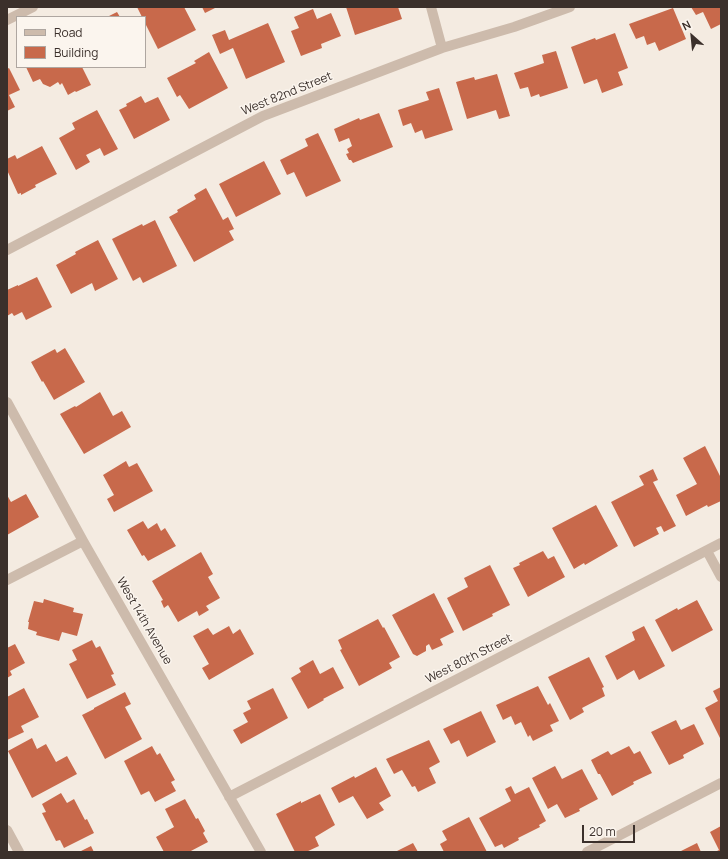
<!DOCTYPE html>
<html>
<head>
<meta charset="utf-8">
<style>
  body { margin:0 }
  #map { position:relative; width:728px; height:859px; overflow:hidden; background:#f4ebe1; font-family:Manrope,sans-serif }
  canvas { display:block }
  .frame { position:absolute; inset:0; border:8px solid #3b302b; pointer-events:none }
  .legend { position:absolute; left:16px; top:16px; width:130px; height:52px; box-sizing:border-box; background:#fbf5ee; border:1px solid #aea6a0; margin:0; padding:5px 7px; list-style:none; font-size:12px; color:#3b302b }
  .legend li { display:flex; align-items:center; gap:8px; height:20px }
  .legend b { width:20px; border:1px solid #aea6a0 }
  .north { position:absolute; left:672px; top:16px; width:40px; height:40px; -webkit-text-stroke:3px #fbf5ee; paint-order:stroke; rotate:333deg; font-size:11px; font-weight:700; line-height:16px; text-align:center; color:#3b302b }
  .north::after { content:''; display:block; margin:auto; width:14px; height:18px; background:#3b302b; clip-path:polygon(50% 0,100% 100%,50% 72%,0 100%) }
  .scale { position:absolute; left:582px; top:825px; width:53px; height:18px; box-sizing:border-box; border:2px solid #3b302b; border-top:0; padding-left:5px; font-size:12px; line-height:14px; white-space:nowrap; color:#3b302b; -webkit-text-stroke:3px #fbf5ee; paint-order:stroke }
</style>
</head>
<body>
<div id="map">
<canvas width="728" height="859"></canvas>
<div class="frame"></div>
<ul class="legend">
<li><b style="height:5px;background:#cdbbac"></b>Road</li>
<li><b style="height:11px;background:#c8694b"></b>Building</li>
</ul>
<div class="north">N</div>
<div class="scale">20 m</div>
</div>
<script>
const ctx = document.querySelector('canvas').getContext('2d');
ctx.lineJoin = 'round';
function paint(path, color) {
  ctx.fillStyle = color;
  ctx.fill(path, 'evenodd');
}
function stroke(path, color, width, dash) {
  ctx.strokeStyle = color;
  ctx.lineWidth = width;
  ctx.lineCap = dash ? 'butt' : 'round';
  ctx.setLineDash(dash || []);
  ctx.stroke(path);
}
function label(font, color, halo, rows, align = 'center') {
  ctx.font = font + ' Manrope,sans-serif';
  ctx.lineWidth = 3;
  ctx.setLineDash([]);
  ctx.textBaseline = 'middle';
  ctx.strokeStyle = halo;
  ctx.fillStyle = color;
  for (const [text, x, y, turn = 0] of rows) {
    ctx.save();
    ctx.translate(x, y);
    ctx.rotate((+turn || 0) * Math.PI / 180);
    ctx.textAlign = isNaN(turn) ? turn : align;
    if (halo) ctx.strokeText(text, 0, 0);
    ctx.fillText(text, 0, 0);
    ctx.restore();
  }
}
const building = new Path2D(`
  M137 7H184L196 30 158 49 145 23V17H142Z
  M202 7H217L205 13Z
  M346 7H398L402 19 355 35Z
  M691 7H721V24L711 29 703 12 696 15Z
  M673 8 686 39 659 51 655 42 647 45 644 36 636 39 629 24Z
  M313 9 317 19 331 13 341 36 321 44 322 48 301 56 291 31 299 28 294 17Z
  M117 12 120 17H107Z
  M268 23 285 62 246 79 233 48 220 54 212 35 225 30 229 40Z
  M615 33 628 68 618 72 623 85 602 93 597 79 584 84 571 47 595 38 596 40Z
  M556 51 568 88 540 97 539 94 531 97 528 87 520 89 514 73 544 63 542 55Z
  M209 52 228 88 189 109 180 95 177 97 167 78 196 63 194 61Z
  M26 67H82L91 85 76 92 75 91 68 95 62 83 60 85 58 82 50 87 43 84 40 79 33 82Z
  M9 68 20 90 9 95 15 107 7 111V69Z
  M497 74 510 116 499 119 496 110 467 119 456 82 474 77 475 80Z
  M439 88 453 130 425 139 422 130 415 133 411 123 403 126 398 110 429 100 426 92Z
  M141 96 145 103 158 97 170 120 134 139 119 110 127 106 126 104Z
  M97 110 118 149 104 156 100 148 86 155 90 162 76 170 59 138 75 129 72 123Z
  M379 113 393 147 353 163 351 160H349L346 154 349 153 347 149 352 146 349 138 339 142 334 129 359 118 360 120Z
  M318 133 341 181 306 197 294 172 287 175 280 160 308 146 305 139Z
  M42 146 57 174 35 185 36 187 21 195V193L18 194 7 170V159L15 155 17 159Z
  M264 161 281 194 236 217 219 184Z
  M206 188 223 220 228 217 234 229 229 231 234 240 194 262 169 217 178 212 177 210 196 199 194 195Z
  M155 220 177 266 143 283 140 277 133 281 112 239 142 224 143 226Z
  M98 240 118 279 95 291 92 283 71 294 56 265 76 254 75 252Z
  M37 277 52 307 26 320 22 312 14 316 12 313 7 316V290L18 285V286Z
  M65 348 85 382 54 400 43 381 42 382 31 362 55 349 57 353Z
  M100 392 113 416 122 411 131 427 84 454 60 414 75 406 76 407Z
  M705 446 721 478V501L708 507 707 505 686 516 676 495 697 484 683 458Z
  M126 461 129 467 137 463 153 491 114 512 107 499 114 495 103 475Z
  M653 469 658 480 653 482 676 526 664 532 661 526 656 528 659 534 634 547 611 502 644 485 639 476Z
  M26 494 39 517 7 535V495L11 502Z
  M596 505 618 546 585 565 584 563 574 569 552 528Z
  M143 521 148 529 157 523 161 531 165 528 176 546 148 561 144 555 142 556 127 530Z
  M543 551 548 559 554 556 565 577 528 597 513 568 520 565 519 563Z
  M201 552 213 574 208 577 220 598 206 606 209 610 199 616 197 611 178 622 168 605 164 608 161 601 163 600 152 581Z
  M490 565 510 605 492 614 493 616 463 631 447 598 468 587 464 578Z
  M434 593 454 632 440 639 443 645 432 650 429 644 426 646V651L417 656 413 654 392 615Z
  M44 599 74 608 73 612 83 614 77 636 62 632 59 641 36 635 37 632 28 629 29 622H28L34 601 43 603Z
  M697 600 713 630 672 652 655 620 677 608 678 610Z
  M378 619 383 628 384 627 400 657 389 663 392 668 359 686 340 650 342 649 338 640Z
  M229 626 233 634 240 629 254 654 209 680 202 668 209 664 193 636 208 628 213 635Z
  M644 626 665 666 639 680 634 670 617 680 605 656 635 640 632 632Z
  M92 640 96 648 100 646 114 674 111 675 116 685 87 699 69 664 77 660 72 650Z
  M15 644 25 663 10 671 12 675 7 678V648Z
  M589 657 604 687 602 688 605 696 582 708 584 712 570 720 548 677Z
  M313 660 320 674 333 667 344 688 323 699 324 700 308 709 291 678 301 672 299 668Z
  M538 686 548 705 550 703 559 721 550 725 553 731 533 741 530 735 528 737 521 722 515 725 511 716 503 720 496 705Z
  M721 687V740L705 708 718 701 713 691Z
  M24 688 39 717 21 726 24 732 7 740V697Z
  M273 688 288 718 241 744 233 730 248 722 243 713 251 709 247 701Z
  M125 692 131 704 125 707 142 739 105 759 82 715 94 709V708Z
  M481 711 496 742 467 757 459 740 451 744 443 729Z
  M676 720 681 730 694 724 704 744 683 755 684 758 669 765 651 732Z
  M32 738 37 749 46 744 56 762 67 756 77 774 32 798 8 751Z
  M429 740 440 762 429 768 436 783 418 792 415 786 412 787 402 770 394 774 386 759Z
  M152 746 157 755 160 753 175 780 171 782 176 791 155 802 149 791 141 795 124 761Z
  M629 746 634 754 640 751 652 773 633 782 634 784 612 796 600 774H598L591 760 608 751 611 755Z
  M555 766 562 779 582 769 598 799 579 809 580 811 565 818 557 804 548 809 532 778Z
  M376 767 391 796 379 803 384 810 367 819 353 796 339 803 331 788 354 776 355 778Z
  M511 786 515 794 529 787 546 821 539 825 540 827 518 838 519 840 504 848 502 844 495 847 479 818 511 801 505 789Z
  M61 793 67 803 74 799 85 820 87 819 94 833 64 848 60 840 56 841 42 813 46 812 42 804Z
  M320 794 335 825 315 837 319 846 306 852H295L276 814 301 801V803Z
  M185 799 196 819 198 818 205 831 203 833 208 842 189 852H164L156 837 174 827 165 809Z
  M469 817 487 852H444L440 844 447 840 442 831Z
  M721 826V852H715L719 850 710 832Z
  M413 843 418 852H395Z
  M697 843 701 852H679Z
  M91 846 94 852H79Z`);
const minor = new Path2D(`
  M431 7 442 48
  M7 20 33 7
  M7 250 263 116 442 48 514 27 570 7
  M7 402 83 541 261 852
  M707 551 721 577
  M7 580 83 541
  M229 797 721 543
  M7 830 19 852
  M587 852 721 783`);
const streetNames = [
  ["West 82nd Street",287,94,-22],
  ["West 14th Avenue",144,621,60],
  ["West 80th Street",469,659,-27]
];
paint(building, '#c8694b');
stroke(minor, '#cdbbac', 10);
label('12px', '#3b302b', '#fbf5ee', streetNames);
</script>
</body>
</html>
